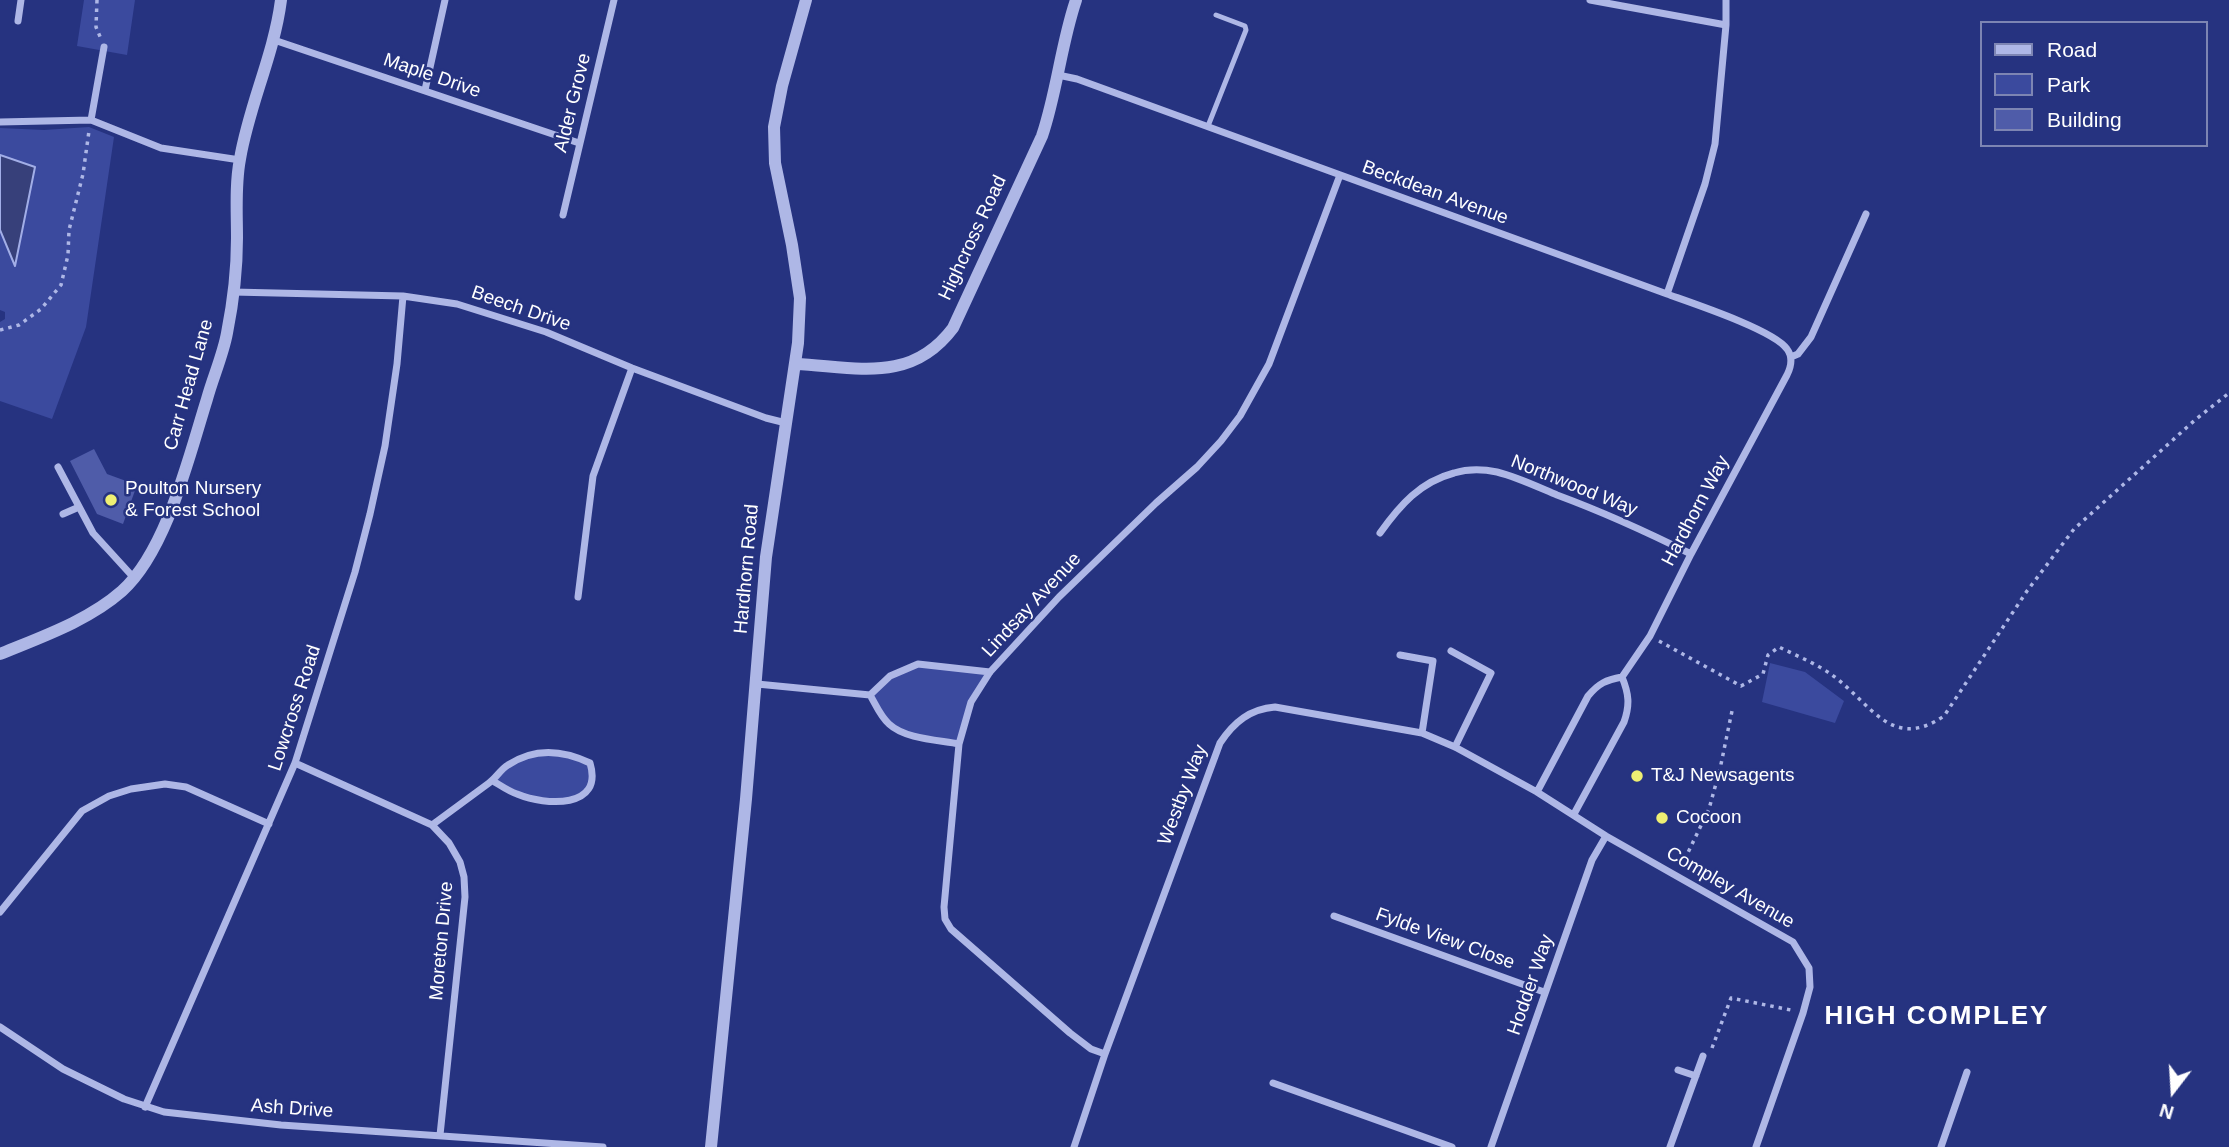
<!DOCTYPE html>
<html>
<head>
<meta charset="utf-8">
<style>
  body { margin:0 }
  #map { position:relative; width:2229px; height:1147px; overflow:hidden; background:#263380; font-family:Arial,sans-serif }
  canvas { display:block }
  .legend { position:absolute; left:1980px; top:21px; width:228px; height:126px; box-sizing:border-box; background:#263380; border:2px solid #7d85b3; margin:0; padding:9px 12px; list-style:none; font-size:21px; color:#fff }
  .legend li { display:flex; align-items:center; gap:14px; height:35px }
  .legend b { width:35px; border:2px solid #7d85b3 }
  .north { position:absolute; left:2138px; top:1056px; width:70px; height:70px; -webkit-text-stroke:5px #263380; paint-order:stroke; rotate:197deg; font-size:19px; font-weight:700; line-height:28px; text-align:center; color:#fff }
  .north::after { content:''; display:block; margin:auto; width:24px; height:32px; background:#fff; clip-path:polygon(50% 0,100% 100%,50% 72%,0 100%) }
</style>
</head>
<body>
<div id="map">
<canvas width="2229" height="1147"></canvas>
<ul class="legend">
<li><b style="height:9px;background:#aeb7e6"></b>Road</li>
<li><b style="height:19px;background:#3b4a9e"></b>Park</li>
<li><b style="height:19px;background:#4f5ca9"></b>Building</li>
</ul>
<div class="north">N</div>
</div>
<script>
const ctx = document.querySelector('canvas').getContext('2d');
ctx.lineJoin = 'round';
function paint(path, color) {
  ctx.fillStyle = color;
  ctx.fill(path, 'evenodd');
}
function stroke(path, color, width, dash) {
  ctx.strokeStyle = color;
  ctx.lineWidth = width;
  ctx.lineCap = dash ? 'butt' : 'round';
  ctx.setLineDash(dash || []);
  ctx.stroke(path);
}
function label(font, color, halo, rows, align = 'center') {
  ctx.font = font + ' Arial,sans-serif';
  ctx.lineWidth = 5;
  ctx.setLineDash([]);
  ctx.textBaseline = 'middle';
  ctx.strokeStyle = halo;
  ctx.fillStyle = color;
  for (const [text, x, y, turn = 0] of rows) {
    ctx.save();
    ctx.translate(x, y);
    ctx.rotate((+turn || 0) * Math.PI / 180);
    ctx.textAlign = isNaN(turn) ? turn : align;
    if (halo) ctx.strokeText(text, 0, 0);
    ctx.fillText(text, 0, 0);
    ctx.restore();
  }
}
const green = new Path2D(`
  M84 0H135L127 55 77 46Z
  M89 127 114 137 86 327 52 419 0 401V322L5 319V312L0 310V128L44 130Z
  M1770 663 1805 672 1844 701 1835 723 1762 702Z
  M908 666 990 672 979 688 959 744 895 729 870 695Z
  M561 752 590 763 595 777 576 801 517 795 493 781C515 757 530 757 561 752Z`);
const water = new Path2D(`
  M0 155 35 167 15 266 0 230Z`);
const building = new Path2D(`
  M94 449 107 474 137 485 123 524 97 514 70 461Z`);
const path = new Path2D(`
  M97 0 96 27 101 39
  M0 330 19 325 41 309 61 285 68 255 69 230 83 174 89 131
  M1659 641 1741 686 1763 674 1768 655 1779 647C1797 656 1817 664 1832 675 1871 703 1891 752 1944 716L2027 591 2074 529 2195 420 2229 393
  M1681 867 1709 809 1720 769 1732 711
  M1712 1048 1731 998 1791 1010`);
const service = new Path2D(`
  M1208 126 1246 30 1245 26 1216 15`);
const minor = new Path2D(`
  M1590 0 1726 25 1715 144 1705 184 1667 294
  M18 21 21 0
  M1726 25V0
  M274 40 579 143
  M1058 75 1077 79 1667 294C1692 303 1774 330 1787 349 1793 357 1791 367 1787 375L1691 554 1650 636 1622 677C1606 680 1599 683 1588 696L1537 792
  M425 90 445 0
  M91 120 104 47
  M0 122 91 120 161 148 240 160
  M563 215 614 0
  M233 292 403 296 457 304 546 332 632 368 766 418 786 423
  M1791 357 1798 354 1811 337 1866 214
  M58 467 93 533 134 578
  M63 514 79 507
  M1380 533C1400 505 1420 482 1454 473 1467 469 1483 469 1497 472 1517 477 1538 487 1557 495 1603 512 1647 532 1691 554
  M578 597 593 476 632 368
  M1451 651 1491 673 1455 747
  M1400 655 1433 661 1422 733
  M757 684 870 695 890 676 918 664 990 672
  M870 695C876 705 880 716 889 724 905 739 938 740 959 744
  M295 763 432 825 449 843 460 862 464 877 465 897 440 1135
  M1574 814 1624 722C1630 705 1629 694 1622 677
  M432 825C451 811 470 797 489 783 496 778 501 769 508 765 535 747 563 750 590 763 604 809 546 806 517 794 508 791 500 785 493 781
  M0 912 82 811 109 796 131 789 165 784 186 787 269 824
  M1334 916 1544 992
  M0 1027 63 1069 124 1099 164 1112 281 1125 603 1147
  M1105 1054 1091 1049 1070 1033 951 929 945 919 944 907 959 744 971 702 990 672 1059 597 1156 503 1197 467 1221 441 1240 416 1269 364 1340 175
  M1678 1070 1696 1076
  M1273 1083 1452 1147
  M145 1107 295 763 355 572 370 514 385 446 397 364 403 296
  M1074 1147 1105 1054 1220 743C1234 722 1250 709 1275 707L1422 733 1455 747 1537 792 1606 836 1793 942 1809 968 1810 987 1803 1013 1756 1147
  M1491 1147 1592 860 1606 836
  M1670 1147 1703 1056
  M1941 1147 1967 1072`);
const tertiary = new Path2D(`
  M796 364C857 367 911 384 953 328L1042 136C1057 92 1061 44 1076 0
  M0 654C41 637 88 621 122 591 167 550 189 456 207 399 213 377 223 355 227 333 233 303 237 269 237 238 237 212 235 185 240 159 249 105 274 55 281 0
  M711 1147 746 799 766 557 798 343 800 298 792 245 775 163 774 127 782 86 806 0`);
const markers = [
  [111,500,7,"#eeef73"],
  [1637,776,7,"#eeef73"],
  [1662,818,7,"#eeef73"]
];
const streetNames = [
  ["Maple Drive",432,76,19],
  ["Alder Grove",573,103,-76],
  ["Beckdean Avenue",1435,193,20],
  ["Highcross Road",973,238,-65],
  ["Beech Drive",521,309,19],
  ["Carr Head Lane",189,385,-74],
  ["Northwood Way",1574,486,22],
  ["Hardhorn Way",1696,511,-62],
  ["Hardhorn Road",747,569,-85],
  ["Lindsay Avenue",1032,605,-47],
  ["Lowcross Road",295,708,-72],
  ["Westby Way",1183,795,-69],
  ["Compley Avenue",1730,888,30],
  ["Fylde View Close",1445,939,20],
  ["Moreton Drive",442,941,-85],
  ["Hodder Way",1531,985,-71],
  ["Ash Drive",292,1109,4]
];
const poiNames = [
  ["Poulton Nursery",125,489],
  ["& Forest School",125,511],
  ["T&J Newsagents",1651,776],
  ["Cocoon",1676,818]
];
const districtNames = [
  ["HIGH COMPLEY",1937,1017]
];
paint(green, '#3b4a9e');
paint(water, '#37407a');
stroke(water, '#a2aee7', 2);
paint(building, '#4f5ca9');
stroke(path, '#aeb7e6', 3.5, [3.5, 5]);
stroke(service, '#aeb7e6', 5);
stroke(minor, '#aeb7e6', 7);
stroke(tertiary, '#aeb7e6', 12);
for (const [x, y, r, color] of markers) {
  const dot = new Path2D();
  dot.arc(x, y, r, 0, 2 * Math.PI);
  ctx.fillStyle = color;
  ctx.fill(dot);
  stroke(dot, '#263380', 2.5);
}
label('19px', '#fff', '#263380', streetNames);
label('19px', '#fff', '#263380', poiNames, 'left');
ctx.letterSpacing = '2px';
label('bold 26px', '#fff', '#263380', districtNames);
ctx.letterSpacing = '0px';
</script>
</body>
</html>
